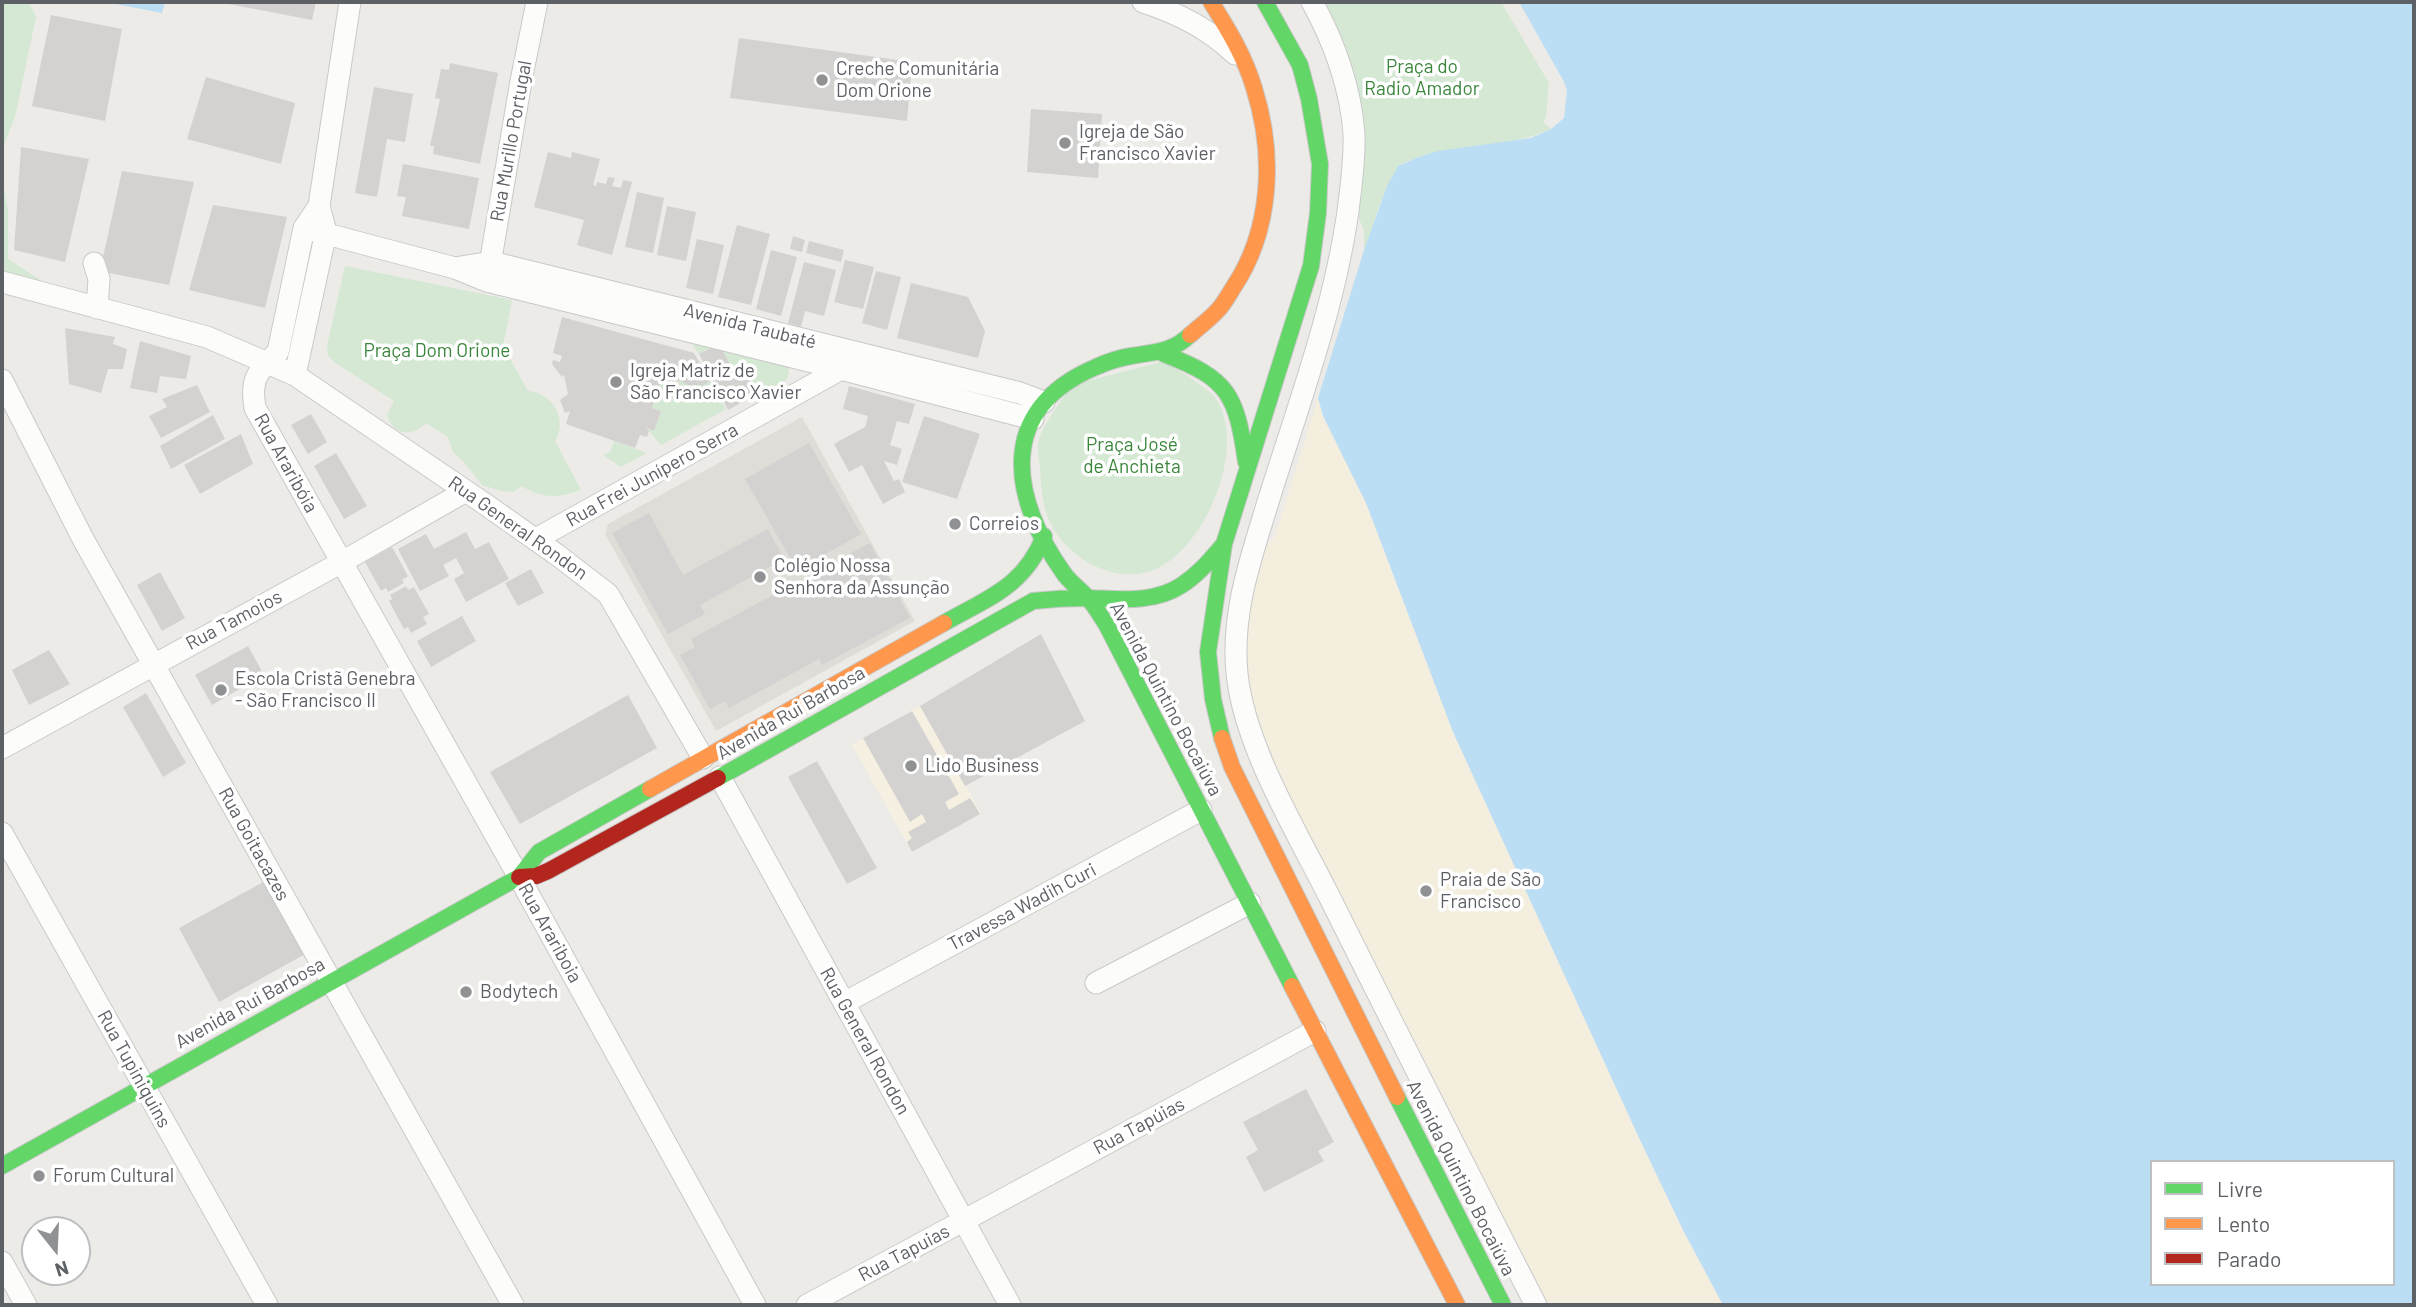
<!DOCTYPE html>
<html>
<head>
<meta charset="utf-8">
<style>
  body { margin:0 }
  #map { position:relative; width:2416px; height:1307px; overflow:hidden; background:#ecebe7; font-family:Barlow,sans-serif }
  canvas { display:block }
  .frame { position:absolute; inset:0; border:4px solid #5d6065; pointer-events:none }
  .legend { position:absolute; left:2150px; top:1160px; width:245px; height:126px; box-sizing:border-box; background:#fff; border:2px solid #bebfc1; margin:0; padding:9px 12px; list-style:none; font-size:21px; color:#5d6065 }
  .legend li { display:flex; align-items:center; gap:14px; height:35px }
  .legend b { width:35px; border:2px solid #bebfc1 }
  .north { position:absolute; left:21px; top:1216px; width:70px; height:70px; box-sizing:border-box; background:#fff; border:2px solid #bebfc1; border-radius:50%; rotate:162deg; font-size:19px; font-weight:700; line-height:28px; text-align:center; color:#5d6065 }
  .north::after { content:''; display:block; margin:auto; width:24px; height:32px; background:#8f9192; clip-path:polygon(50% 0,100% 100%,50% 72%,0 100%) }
</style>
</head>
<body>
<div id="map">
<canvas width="2416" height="1307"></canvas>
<div class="frame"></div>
<ul class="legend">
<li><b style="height:9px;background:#63d668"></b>Livre</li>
<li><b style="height:9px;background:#ff974d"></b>Lento</li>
<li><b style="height:9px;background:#b3261e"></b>Parado</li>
</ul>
<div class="north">N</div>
</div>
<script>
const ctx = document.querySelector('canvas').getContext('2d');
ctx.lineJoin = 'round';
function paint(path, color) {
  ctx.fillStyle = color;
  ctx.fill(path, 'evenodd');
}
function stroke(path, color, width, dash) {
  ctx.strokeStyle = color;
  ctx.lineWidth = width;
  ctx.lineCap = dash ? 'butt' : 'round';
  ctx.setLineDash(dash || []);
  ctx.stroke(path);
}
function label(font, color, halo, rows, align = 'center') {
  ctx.font = font + ' Barlow,sans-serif';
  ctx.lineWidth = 7;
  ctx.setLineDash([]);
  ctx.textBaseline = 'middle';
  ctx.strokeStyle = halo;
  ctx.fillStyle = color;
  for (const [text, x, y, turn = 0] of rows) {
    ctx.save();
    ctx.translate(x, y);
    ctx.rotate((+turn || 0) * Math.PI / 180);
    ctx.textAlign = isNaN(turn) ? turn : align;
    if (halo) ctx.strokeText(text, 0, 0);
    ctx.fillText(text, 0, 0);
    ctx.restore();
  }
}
const commercial = new Path2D(`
  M920 706 981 813 912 852 852 745Z`);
const education = new Path2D(`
  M802 417 915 621 716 731 605 534 608 524Z`);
const green = new Path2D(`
  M2 2H29L36 17 15 117 2 150Z
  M1312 2H1501L1549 83 1546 117 1543 122 1551 129C1505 150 1450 143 1403 163 1387 174 1372 230 1364 250V230L1349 197 1354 132Z
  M2 178 8 210V259L51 287 2 280Z
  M345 266 512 300 503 346 528 391C553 393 568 420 555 441L581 490C558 498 542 499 522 486L513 492 501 491 482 485 463 461 453 452 448 437 426 423C411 438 393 435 387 415L394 401 334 362 328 355 327 346Z
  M691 325C701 325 709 328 719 329 747 332 802 334 787 379L776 387 757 394 745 371 736 375 719 344 699 354 689 340 682 336V331Z
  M1165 361C1177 370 1209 388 1216 399 1249 447 1203 558 1147 572 1111 582 1072 559 1053 528 1042 510 1041 486 1040 466 1039 458 1037 447 1039 440 1041 429 1064 396 1071 385Z
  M668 380 678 384 679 380C690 385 698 387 710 381L726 409 661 445 649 431 645 429 654 430 661 411 652 408 660 383 666 385Z
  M614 441 647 453 621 467 603 455 610 452Z`);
const sand = new Path2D(`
  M1318 398 1323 416 1366 503 1453 732 1640 1140 1684 1232 1723 1305H1536L1247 726 1246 574 1275 536Z`);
const water = new Path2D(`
  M106 2H165L162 13Z
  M1519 2H2414V1305H1723L1684 1232 1640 1140 1453 732 1366 503 1323 416 1318 398 1364 250 1387 186 1398 166 1416 158 1438 151 1531 138 1551 129 1564 118 1567 90 1563 80ZM2152 1162H2393V1284H2152Z`);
const building = new Path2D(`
  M218 2H316L312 20Z
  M51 15 122 29 105 121 32 106Z
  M739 38 912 62 907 121 730 98Z
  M450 63 498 73 480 164 433 154 434 146H430L440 99 435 98 441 69 449 70Z
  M206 77 295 103 281 164 187 139Z
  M374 87 413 94 405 142 387 139 377 197 355 193Z
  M1031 109 1102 114 1098 178 1027 172Z
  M21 147 89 159 65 262 14 250Z
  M548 152 571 158 572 152 600 159 593 185 596 186 597 182 606 184 608 177 615 178 612 186 621 188 623 180 632 182 612 255 577 245 584 220 534 207Z
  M403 164 479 178 469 229 402 216 406 197 397 196Z
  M122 171 194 182 169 285 100 271Z
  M637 192 664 198 653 253 625 247Z
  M213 205 287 217 265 308 189 290Z
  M667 206 696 212 686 261 657 255Z
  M737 225 770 234 751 305 718 297Z
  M793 236 805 240 802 252 790 249Z
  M697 239 724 245 713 294 686 288Z
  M809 241 844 250 841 262 806 253Z
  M771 250 797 257 781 316 756 309Z
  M845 260 874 267 863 309 834 302Z
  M804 262 836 270 824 316 805 311 801 327 788 323Z
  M876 271 901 277 887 330 862 323Z
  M911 283 968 297 985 331 978 358 897 338Z
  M562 317 694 353 710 381 704 385H688L679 380 678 384 668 380 666 385 660 383 652 408 661 411 654 431 646 428 649 431 647 437 640 435 635 448 566 424 570 411 565 413 560 400 568 394 564 375 562 377 552 364 553 360 560 362 562 356 553 353Z
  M65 328 115 337 113 344 127 349 123 369H108L101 393 69 384Z
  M140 341 191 356 186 379 160 376 157 393 130 388Z
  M719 344 736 375 745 370 757 394 728 410 699 354Z
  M197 385 210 412 161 438 149 416 167 407 162 399Z
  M849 386 915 404 909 424 897 421 890 445 902 449 897 465 884 461 894 481 899 479 905 492 883 504 862 465 849 472 834 444 865 427 868 416 843 409Z
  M311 414 327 442 308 454 291 425Z
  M213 415 225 439 171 469 160 446Z
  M924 416 980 434 957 499 902 482Z
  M241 434 253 464 200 494 184 465Z
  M809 443 861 534 797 570 745 479Z
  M336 453 367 506 344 519 314 466Z
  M649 513 683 575 768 529 784 559 700 605 705 614 668 634 612 533Z
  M466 532 475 549 489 542 509 579 466 602 454 579 464 573 456 558 443 565 449 576 420 591 398 549 426 534 434 549Z
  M870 543 910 618 822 665 819 659 729 708 725 701 710 709 680 655 695 647 691 639Z
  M392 547 408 576 402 580 404 583 388 592 386 588 381 591 365 562Z
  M531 569 544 593 518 606 505 583Z
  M160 572 185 618 162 631 137 585Z
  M406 586 408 590 414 587 429 614 423 617 427 624 411 633 408 627 404 629 389 601 392 599 390 595Z
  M462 616 476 641 431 667 417 641Z
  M1041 634 1085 721 965 786 920 706Z
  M248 646 264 675 212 705 195 675Z
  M49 650 70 684 29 705 12 670Z
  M146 693 186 763 163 777 123 707Z
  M628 695 657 748 520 824 490 772Z
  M912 711 959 794 945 802 949 810 970 798 980 814 912 852 907 842 912 838 908 832 926 822 922 814 910 822 863 738Z
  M817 761 877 868 847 884 788 777Z
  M267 880 307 953 219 1002 179 928Z
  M1306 1089 1334 1142 1318 1151 1324 1161 1264 1192 1246 1157 1258 1150 1243 1122Z`);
const street = new Path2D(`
  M1143 2C1178 13 1208 28 1235 54
  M1312 2C1334 41 1351 89 1354 134 1355 160 1351 186 1348 211 1334 310 1298 406 1268 502 1251 558 1231 613 1237 673 1244 746 1297 832 1330 898 1398 1034 1466 1170 1536 1305
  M319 206 304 228 278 352C257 371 250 380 255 408L519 877 755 1305
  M304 228 455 268 487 281 841 369 1033 419
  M94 263 99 279 97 308
  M455 268 491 262 1020 393 1044 402
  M488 276 521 81 537 2
  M2 282 207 337 295 375 485 504 556 554 608 594 703 758
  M295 375 326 232 319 206 350 2
  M2 380 83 539 513 1305
  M536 539 841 369
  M2 748 342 562 466 491
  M720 777 1010 1305
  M2 833 267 1305
  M1096 983 1250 903
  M844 1003 1201 810
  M2 1262 26 1305
  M807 1305 1315 1031`);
const fast = new Path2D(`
  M1190 335C1172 352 1155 352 1131 356 1119 358 1107 362 1096 367 994 410 1011 500 1065 575 1072 584 1081 590 1088 598 1095 606 1100 615 1106 624L1292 986
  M1164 354C1229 379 1236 394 1246 462
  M944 623C988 598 1025 586 1044 536
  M1222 738 1213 699 1208 652 1224 544 1311 266 1318 213 1320 164 1309 99 1300 65 1265 2
  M718 778 1033 601C1051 599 1069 598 1087 598 1119 599 1153 604 1182 585 1199 574 1211 559 1224 544
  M1397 1097 1503 1305
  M2 1166 519 877 539 852 650 789`);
const slow = new Path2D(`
  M1190 335C1199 327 1210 319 1218 310 1224 304 1228 296 1233 288 1272 230 1275 154 1254 88 1245 57 1228 29 1211 2
  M1222 738 1232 767 1397 1097
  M650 789 944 623
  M1292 986 1457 1305`);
const jam = new Path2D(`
  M519 877 536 876 548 871 718 778`);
const markers = [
  [822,80,7,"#8f9192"],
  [1065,143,7,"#8f9192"],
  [616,382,7,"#8f9192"],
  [955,524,7,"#8f9192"],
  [760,577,7,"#8f9192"],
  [221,690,7,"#8f9192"],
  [911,766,7,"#8f9192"],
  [1426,891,7,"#8f9192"],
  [466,992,7,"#8f9192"],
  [39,1176,7,"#8f9192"]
];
const parkNames = [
  ["Praça do",1422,67],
  ["Radio Amador",1422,89],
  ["Praça Dom Orione",437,351],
  ["Praça José",1132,445],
  ["de Anchieta",1132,467]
];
const poiNames = [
  ["Creche Comunitária",836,69],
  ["Dom Orione",836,91],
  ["Igreja de São",1079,132],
  ["Francisco Xavier",1079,154],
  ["Igreja Matriz de",630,371],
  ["São Francisco Xavier",630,393],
  ["Correios",969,524],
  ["Colégio Nossa",774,566],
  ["Senhora da Assunção",774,588],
  ["Escola Cristã Genebra",235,679],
  ["- São Francisco II",235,701],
  ["Lido Business",925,766],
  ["Praia de São",1440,880],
  ["Francisco",1440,902],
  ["Bodytech",480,992],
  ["Forum Cultural",53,1176]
];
const streetNames = [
  ["Rua Murillo Portugal",511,141,-80],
  ["Avenida Taubaté",750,326,14],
  ["Rua Araribóia",286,463,61],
  ["Rua Frei Junípero Serra",652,475,-29],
  ["Rua General Rondon",518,528,35],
  ["Rua Tamoios",234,620,-28],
  ["Avenida Quintino Bocaiúva",1166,699,62],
  ["Avenida Rui Barbosa",791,713,-30],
  ["Rua Goitacazes",254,844,61],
  ["Travessa Wadih Curi",1022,907,-28],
  ["Rua Arariboia",550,933,61],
  ["Avenida Rui Barbosa",250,1003,-29],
  ["Rua General Rondon",865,1041,61],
  ["Rua Tupiniquins",134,1069,61],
  ["Rua Tapúias",1139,1126,-28],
  ["Avenida Quintino Bocaiúva",1461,1178,63],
  ["Rua Tapuias",904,1253,-28]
];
paint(commercial, '#f5f0e1');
paint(education, '#dfddd7');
paint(green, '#d5e8d3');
paint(sand, '#f3eedd');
paint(water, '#bcdef5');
paint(building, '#d3d2d0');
stroke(street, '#c9c9c9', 23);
stroke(fast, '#c8c8c8', 18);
stroke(slow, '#c8c8c8', 18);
stroke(jam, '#c8c8c8', 18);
stroke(street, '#fcfcfb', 21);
stroke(fast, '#63d668', 16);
stroke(slow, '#ff974d', 16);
stroke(jam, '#b3261e', 16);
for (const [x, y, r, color] of markers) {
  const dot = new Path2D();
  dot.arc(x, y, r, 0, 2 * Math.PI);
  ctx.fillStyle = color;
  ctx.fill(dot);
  stroke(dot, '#fff', 2.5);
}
label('19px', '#3a863b', '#fff', parkNames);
label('19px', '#5d6065', '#fff', poiNames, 'left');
label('19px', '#5d6065', '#fff', streetNames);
</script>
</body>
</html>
